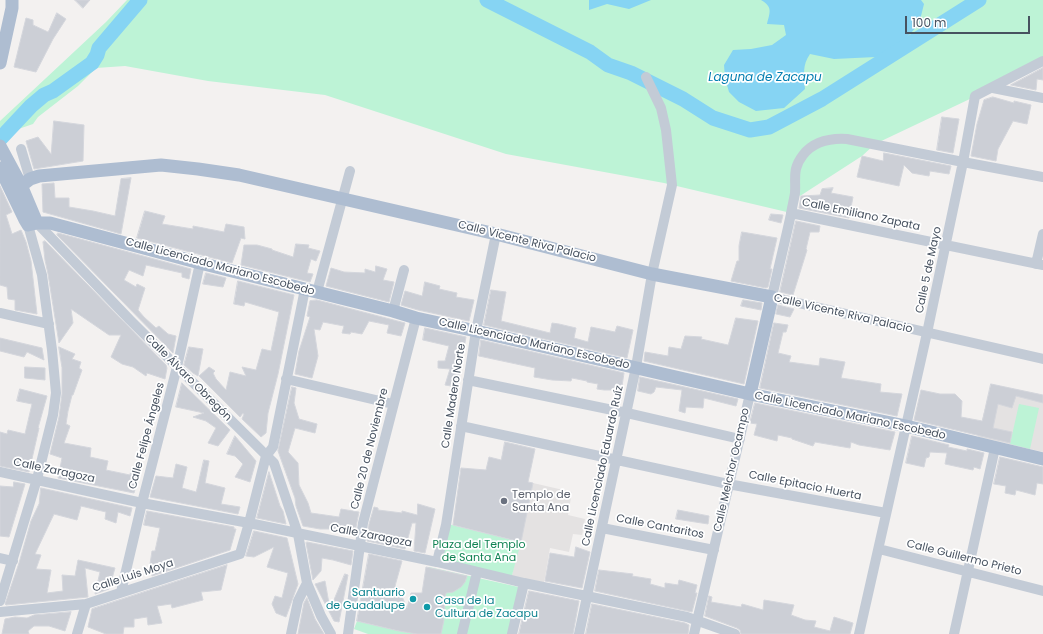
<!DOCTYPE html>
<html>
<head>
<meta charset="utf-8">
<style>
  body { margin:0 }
  #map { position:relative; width:1043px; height:634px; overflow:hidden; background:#f3f1f0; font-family:Poppins,sans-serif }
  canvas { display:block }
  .scale { position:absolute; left:905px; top:16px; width:125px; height:18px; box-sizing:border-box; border:2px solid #475260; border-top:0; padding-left:5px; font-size:12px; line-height:14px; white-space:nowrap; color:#475260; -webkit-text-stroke:3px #fff; paint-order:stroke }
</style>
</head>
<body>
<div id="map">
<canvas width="1043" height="634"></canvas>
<div class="scale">100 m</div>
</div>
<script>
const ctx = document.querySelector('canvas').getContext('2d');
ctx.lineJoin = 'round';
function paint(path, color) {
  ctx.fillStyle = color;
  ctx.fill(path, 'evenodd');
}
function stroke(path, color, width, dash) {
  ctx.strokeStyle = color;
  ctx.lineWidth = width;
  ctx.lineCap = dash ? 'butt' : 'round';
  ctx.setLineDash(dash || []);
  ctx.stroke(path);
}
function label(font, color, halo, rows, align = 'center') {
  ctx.font = font + ' Poppins,sans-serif';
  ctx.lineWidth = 3.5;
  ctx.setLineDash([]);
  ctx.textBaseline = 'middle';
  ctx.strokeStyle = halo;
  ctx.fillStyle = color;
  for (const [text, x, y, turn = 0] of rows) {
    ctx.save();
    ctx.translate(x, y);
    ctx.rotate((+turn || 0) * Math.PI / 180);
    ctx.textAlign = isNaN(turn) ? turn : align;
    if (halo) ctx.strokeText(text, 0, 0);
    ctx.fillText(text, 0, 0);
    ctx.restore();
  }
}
const education = new Path2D(`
  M991 384 1043 395V452L978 437Z
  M533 483 572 492 568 515 585 519 582 535 573 534 569 552 550 548 544 583 511 579Z`);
const green = new Path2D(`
  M127 0H1043V61L993 88 875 144 862 156 800 196 795 192 791 213 664 183 506 154 325 95 208 81 125 66 96 68 78 86 38 117 33 124 4 134 0 127V121L106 22Z
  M1019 404 1039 408 1030 449 1010 444Z
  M448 524 521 542 511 579 437 562Z
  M429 567 523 588 512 634H368L354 629 357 621 399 631 417 634Z`);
const water = new Path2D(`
  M589 0H651L629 9 607 4 589 10Z
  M761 0H921L924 4 919 24 901 44 876 57 834 59 810 54C802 65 804 76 805 89L784 108 756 111 739 102 729 92 725 78 724 65 733 50 751 49 772 45 786 35 784 25 767 24C770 12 773 7 761 0Z`);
const river = new Path2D(`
  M487 0 590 52 608 65 631 73 683 99 713 118 750 130 769 127 822 99 979 0
  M0 139 31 106 44 95 53 91 92 63 97 55 99 48 140 0`);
const building = new Path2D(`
  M75 0H90L83 8Z
  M57 13 66 19 53 39 36 72 14 67 26 18 33 20V25L48 32Z
  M1043 68V80L1037 79 1036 90 1011 85Z
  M993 97 1014 103V101L1031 105 1027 124 1013 121 998 149 996 161 971 156 977 124 984 100Z
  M942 117 959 119 953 153 937 150Z
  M54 121 84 125 83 161 34 169 26 141 38 137 51 154Z
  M884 153 951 166 949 174 930 171 929 176 912 173 904 165 899 186 857 177 862 156 883 161Z
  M131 178 121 234 43 212 42 184 54 183 55 198H69V207L93 211 115 216 121 179Z
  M0 186 12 212 6 215 12 234 21 230 26 242 31 261 37 314 15 310V300L8 299 7 287 0 285Z
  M833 188 831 193 853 197 849 218 799 208 801 196 820 195 822 189Z
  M145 211 165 216 162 224 193 229V226L224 232 226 224 244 227 245 239 241 238 232 263 137 238Z
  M771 214 783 215 781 223 769 220Z
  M796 221 820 226 819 232H810L806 249 807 250 793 295 780 292Z
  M742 232 777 238 770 269H772L768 287 766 288 731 281 737 261H739V246Z
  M58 233 191 269 189 279 182 277V273L146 265 143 276 129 270 124 280 136 287 137 284 145 288 138 310 144 317 156 328 159 326 168 334 176 336 173 353 57 235Z
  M45 241 166 365 167 368 165 379 147 373 146 376 133 367 122 364 111 357 121 335H109L71 309 73 323 59 343 48 274 45 260 43 242Z
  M296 244 309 245 308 248 320 251 316 261 311 259 307 273 313 274 310 282 241 265 244 245H257L272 249V250L293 257Z
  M376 266 387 269 383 280 394 282 389 302 326 286 331 268 344 272 365 273V269L375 272Z
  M206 273 226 278 223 287 203 284Z
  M238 281 294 295 278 374 268 413 266 433 261 437 242 419 244 414 243 413 240 417 199 376 209 367 215 371 213 373 216 379 226 390 230 372 246 376 242 367 256 370 262 349 271 351 279 312 245 302 244 306 234 304Z
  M425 282 440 286 439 289 457 293 456 297 474 300 469 321 418 310 401 305 405 291 422 296Z
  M491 290 506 292 501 321 550 333 552 323 559 324 576 328 574 338 588 342 591 327 615 332 617 326 633 330 627 358 484 325Z
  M317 300 405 323 401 336 387 333 389 325 369 321 362 334 351 332 350 334 342 333 344 326 323 322 320 330 314 329 318 356 312 378 295 374 299 351 310 317 307 316 310 301Z
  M743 300 762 303 761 310 741 306Z
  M778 305 794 309 790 317 776 314Z
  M736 318 758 321 744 384 644 361 645 352 668 356 669 347 681 349 685 336 702 337 701 339 728 345Z
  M774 323 788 325 786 332H783L778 353 791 356 789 362 819 366 820 358 845 362 841 378 881 384 880 392 902 394 897 416 760 388Z
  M425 328 466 337 457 387 445 385 450 369 438 368V361H445L449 346 423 340Z
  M0 338 42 348 44 360 27 352 24 357 0 351Z
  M481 340 624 373 622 386 615 385 613 390H604L597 389 598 384 587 382V381L572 378 571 381 552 380 534 377 535 368 479 356Z
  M59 347 75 354 72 359 81 362 79 368 82 370 73 395H72L68 411 66 424 70 426 64 443 91 448 90 457 108 461 106 470 130 475 131 469 140 472 134 493 58 478 62 458 50 454 59 417 62 394V368Z
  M189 347 203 349 198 376 193 373 184 365Z
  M25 367 45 368V380L25 378Z
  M640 377 738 399 736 406 704 398 703 408 686 407 685 413 679 411 682 390 656 387 654 392 651 394 638 391Z
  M182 383 230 430 218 446 208 443 216 428 206 421 193 417 204 413 176 407Z
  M991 384 1043 395V403L1016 396 1012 408 998 404 993 428 1012 432 1010 443 914 420 921 390 940 394H955L962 401 961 417 982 421Z
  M292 387 296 388 294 403 299 419 317 424 315 433 295 428 288 452 298 463 299 485 308 503 311 513 339 517 341 509 359 512 355 532 335 529H320L303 526 296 506 295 498 278 451Z
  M20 389 47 396 38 428H39L29 472 0 466V432L7 434 8 430 25 434 32 404 17 401Z
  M755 403 895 432 890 450 859 445 851 442 850 448 815 442 813 446 792 439V438L778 435 777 441 754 435 757 424 750 423Z
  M235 436 256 461 250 482 235 477 243 464 235 456 227 454Z
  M912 436 949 445 948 447 967 451V449L984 453 980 469 974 467 973 470 945 464 947 453 930 452 929 457 926 458 924 467 906 463Z
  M505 442 535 449 528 482 533 483 521 542 453 525 461 468 486 470 489 457 501 460Z
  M1000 457 1043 467V484L1037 483 1035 495 1016 490 1015 495 1005 493 1006 486 994 484Z
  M204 460 209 461 205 483 225 488 221 504 240 507 238 514 150 497 156 476 173 478 176 464 187 467 182 488 196 492Z
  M269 472 280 506 283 511 286 524 257 518Z
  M14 482 25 484 9 537 0 536V486L13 487Z
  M41 488 132 508 130 516 118 512 116 523 105 519 106 512 81 506 77 520 54 514 35 554 41 555 36 569 51 570 47 593 63 591 62 575 75 576 78 560 115 568 109 589 95 594 100 572 85 568 88 597 6 605 5 604 19 563 31 521 39 504Z
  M418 504 435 509 425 553 414 551 416 523H412L405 549 367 541 369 524 374 507 378 508V510L402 513V511L417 515Z
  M678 510 709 516 708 524 676 519Z
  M147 511 234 527V529H236L230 550 152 576 150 564 152 551H155L160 528 144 525Z
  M254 531 287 538 298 584 286 617 276 613 272 604 275 596 282 598 288 573 267 567 274 547 254 557 246 556Z
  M307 542 353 551 351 565 333 560 322 558 321 571 313 580 306 543Z
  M576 547 590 552 582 588 545 581 550 553 574 557Z
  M369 554 402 561 395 586 398 587 407 608 411 593H422L426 567 467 576 465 582 461 587 453 592 446 593 444 602 445 611 442 616 444 620 441 634H417L399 631 357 621Z
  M227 565 221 590 201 592 203 600 172 608 171 604 157 606 162 623 148 625 147 617 134 619V627H124L123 634H106L88 627 92 609Z
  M599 570 633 574 632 576 651 579 650 584 665 588V583L678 585 679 580 697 585 695 593H697L692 612 595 591Z
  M345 574 348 575 339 622 334 621 315 584 325 581 330 609Z
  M529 591 579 601 573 634H519Z
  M709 596 712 597 711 602 741 607 742 604 763 610 764 600 794 605 791 615 805 620 816 621 814 627 830 631 834 617 853 623 850 634H741L740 630 737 628 705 616Z
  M307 598 315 619 324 634H298L304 603Z
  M592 604 685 623 689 625 688 634H586Z
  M71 612 65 631 49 626H34L28 631 29 634H2L5 619 15 617 27 618 34 615Z`);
const minor = new Path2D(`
  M993 88 1043 98
  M21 149 30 179
  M1043 177 963 162 847 139C830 138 814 141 803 155 792 169 796 178 795 193 794 200 792 207 791 214 785 242 778 269 772 297L1043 359
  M791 213 1043 265
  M37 223 130 320 274 463 298 534 307 583 321 616 331 634
  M1036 264 1043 234
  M317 292 350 171
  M393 311 404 270
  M0 313 49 324
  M286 379 393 404
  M468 380 627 413 740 439
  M461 426 728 484 886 513
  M0 472 142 503 249 523 437 562 524 583 687 617 735 634
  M602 528 714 550
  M879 549 1043 591
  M0 558 13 561
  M437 562 446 525 476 331 496 234
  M121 592 142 503 177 367 200 263
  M0 601 37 479 53 415 56 393 52 350 42 275 28 225
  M0 612 86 604 240 554 249 523 266 456 273 447 305 289
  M77 634 86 604
  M291 634 298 601 307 583
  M348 634 363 523 416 318
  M462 634 477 572
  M512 634 524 583
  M579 634 636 367 652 274 672 185 666 130 661 108 646 77
  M694 634 750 394
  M859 634 927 333 963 162 975 96 1043 61
  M954 634 995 448`);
const major = new Path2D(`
  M0 63 12 8V0
  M0 146 21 185 37 223
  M0 168 25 220 28 225 37 223H50L200 263 393 311 416 318 476 331 750 394 906 426 1043 459
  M12 193 30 179 39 176 161 165 198 169 239 175 496 234 652 274 772 297 750 394`);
const markers = [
  [504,501,4,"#6b7280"],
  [413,599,4,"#0f9aa8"],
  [427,607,4,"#0f9aa8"]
];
const streetNames = [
  ["Calle Emiliano Zapata",861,215,12],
  ["Calle Vicente Riva Palacio",527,242,14],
  ["Calle Licenciado Mariano Escobedo",220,267,15],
  ["Calle 5 de Mayo",929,270,-78],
  ["Calle Vicente Riva Palacio",843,314,13],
  ["Calle Licenciado Mariano Escobedo",534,344,13],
  ["Calle Álvaro Obregón",188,378,45],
  ["Calle Madero Norte",454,396,-81],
  ["Calle Licenciado Mariano Escobedo",850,416,12],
  ["Calle Felipe Ángeles",147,436,-75],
  ["Calle 20 de Noviembre",370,449,-76],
  ["Calle Licenciado Eduardo Ruíz",603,466,-78],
  ["Calle Melchor Ocampo",732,470,-77],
  ["Calle Zaragoza",54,471,12],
  ["Calle Epitacio Huerta",805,486,11],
  ["Calle Cantaritos",660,527,11],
  ["Calle Zaragoza",371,536,11],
  ["Calle Guillermo Prieto",964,558,14],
  ["Calle Luis Moya",133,576,-18]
];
const worshipNames = [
  ["Templo de",512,495],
  ["Santa Ana",512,508]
];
const parkNames = [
  ["Plaza del Templo",479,545],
  ["de Santa Ana",479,558]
];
const cultureNames = [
  ["Santuario",405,593],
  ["de Guadalupe",405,606],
  ["Casa de la",435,601,"left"],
  ["Cultura de Zacapu",435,614,"left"]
];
const waterNames = [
  ["Laguna de Zacapu",765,78]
];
paint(education, '#e4e2e2');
paint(green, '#bdf3d6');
paint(water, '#86d4f3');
stroke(river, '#86d4f3', 15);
paint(building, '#cccfd6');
stroke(building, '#d4d6dc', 1);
stroke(minor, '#c3cbd6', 10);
stroke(major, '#aebdd1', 13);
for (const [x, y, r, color] of markers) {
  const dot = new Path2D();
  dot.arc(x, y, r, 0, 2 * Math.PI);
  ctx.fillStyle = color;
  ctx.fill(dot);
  stroke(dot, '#fff', 1.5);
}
label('11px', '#475260', '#fff', streetNames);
label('11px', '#5b616d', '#fff', worshipNames, 'left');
label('11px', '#108353', '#fff', parkNames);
label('11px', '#0d838f', '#fff', cultureNames, 'right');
label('italic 12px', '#027db0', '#fff', waterNames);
</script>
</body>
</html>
